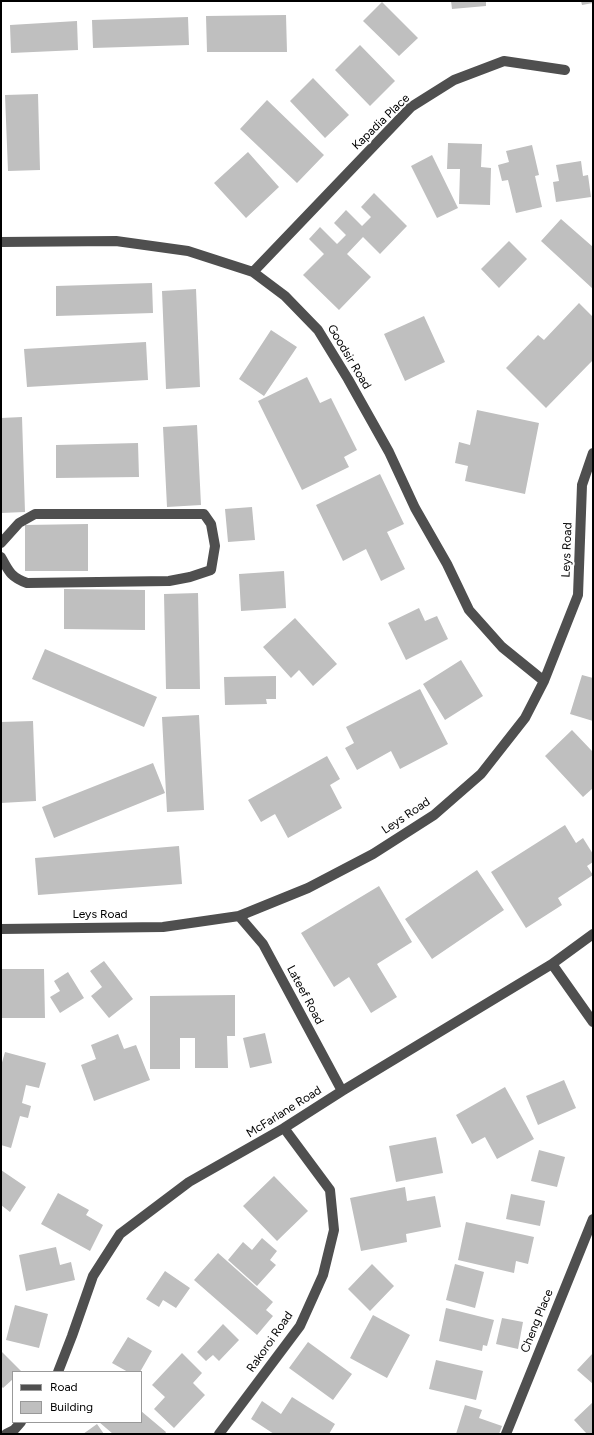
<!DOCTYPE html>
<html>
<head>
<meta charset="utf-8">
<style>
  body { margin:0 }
  #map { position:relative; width:594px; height:1435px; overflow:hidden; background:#fff; font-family:Figtree,sans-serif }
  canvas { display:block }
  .frame { position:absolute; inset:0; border:2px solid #000; pointer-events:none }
  .legend { position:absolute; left:12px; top:1371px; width:130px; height:52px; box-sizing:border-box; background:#fff; border:1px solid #999; margin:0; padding:5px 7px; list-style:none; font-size:12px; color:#000 }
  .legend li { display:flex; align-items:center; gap:8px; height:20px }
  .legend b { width:20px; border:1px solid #999 }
</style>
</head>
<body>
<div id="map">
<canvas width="594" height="1435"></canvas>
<div class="frame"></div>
<ul class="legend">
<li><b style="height:5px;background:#4f4f4f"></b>Road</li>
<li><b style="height:11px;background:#bfbfbf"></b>Building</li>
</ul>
</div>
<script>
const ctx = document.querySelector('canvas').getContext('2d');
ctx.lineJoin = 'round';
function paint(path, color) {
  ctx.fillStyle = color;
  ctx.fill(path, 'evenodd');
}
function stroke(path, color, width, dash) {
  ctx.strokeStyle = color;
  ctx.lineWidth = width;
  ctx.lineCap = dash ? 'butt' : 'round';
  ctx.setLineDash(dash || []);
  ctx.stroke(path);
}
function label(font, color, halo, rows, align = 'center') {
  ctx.font = font + ' Figtree,sans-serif';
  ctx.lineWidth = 4;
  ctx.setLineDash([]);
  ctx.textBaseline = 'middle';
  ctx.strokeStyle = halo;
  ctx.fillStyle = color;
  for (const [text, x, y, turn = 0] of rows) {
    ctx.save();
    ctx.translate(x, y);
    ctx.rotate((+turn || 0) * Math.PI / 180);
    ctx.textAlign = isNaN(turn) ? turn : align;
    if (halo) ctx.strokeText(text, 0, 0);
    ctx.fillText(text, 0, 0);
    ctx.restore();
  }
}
const building = new Path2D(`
  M451 1H486V6L452 9Z
  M581 1H593V3L582 5Z
  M382 2 418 38 399 56 363 21Z
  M286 15 287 52H207L206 16Z
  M188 17 189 45 93 48 92 20Z
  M77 21 78 50 11 53 10 25Z
  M360 45 395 81 370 106 335 70Z
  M313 78 349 115 325 138 290 101Z
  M38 94 40 170 8 171 5 95Z
  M267 100 324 155 297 183 240 129Z
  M448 143 482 144 481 167 491 168 490 205 459 204 460 169H447Z
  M532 145 539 175 535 176 542 207 516 213 508 180 502 181 498 165 509 162 506 151Z
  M248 152 279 187 246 218 214 183Z
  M432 155 458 208 437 218 411 166Z
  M581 161 583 176 588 175 591 197 556 202 553 182 559 181 556 165Z
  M374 193 407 226 380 254 363 237 347 254 371 277 339 310 303 275 324 254 309 239 320 227 337 244 346 235 334 223 346 210 362 226 371 217 361 207Z
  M561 219 593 247V289L541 241Z
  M509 241 527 259 499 288 481 269Z
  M152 283 153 313 56 316V286Z
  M196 289 200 387 166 389 162 291Z
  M579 303 593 317V360L546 408 506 368 538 335 544 340Z
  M424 316 445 362 405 381 384 334Z
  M271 330 297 347 264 396 239 379Z
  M146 342 148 380 27 387 24 349Z
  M307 377 320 403 331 398 357 450 344 457 349 467 302 490 258 401Z
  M477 410 539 423 525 494 465 481 468 466 455 463 459 442 470 445Z
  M22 417 25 512 1 513V418Z
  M197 425 201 505 167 507 163 427Z
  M138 443 139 477 56 478V445Z
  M380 474 404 524 387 532 405 569 381 581 366 549 343 561 316 505Z
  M252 507 255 540 228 542 225 509Z
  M88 524V571H25V525Z
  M284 571 286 608 241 611 239 574Z
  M64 589 145 590V630L64 629Z
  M198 593 200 689H166L164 594Z
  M419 608 425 621 437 616 448 639 406 660 388 623Z
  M295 618 337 664 313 686 299 670 291 678 263 647Z
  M45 649 157 697 144 727 32 679Z
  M461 660 483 696 445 720 423 684Z
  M582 675 593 678V721L570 714Z
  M276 676V699H266L267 704 225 705 224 677Z
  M420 689 448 744 400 769 391 751 357 770 345 748 354 743 346 727Z
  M199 715 204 810 167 812 162 717Z
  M33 721 36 801 1 803V722Z
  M572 730 592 751 593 750V788L583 797 545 756Z
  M327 756 340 779 330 785 342 808 288 838 275 814 261 822 248 800Z
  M153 763 165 793 54 838 42 807Z
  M565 825 576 843 583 838 593 854V862L587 866 593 875 558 898 562 905 526 928 491 872Z
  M179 846 182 884 38 895 35 858Z
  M477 870 504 910 432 959 405 919Z
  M379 886 412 942 377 964 397 997 371 1013 349 977 334 987 301 933Z
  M104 961 133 999 109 1018 91 996 102 987 90 971Z
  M1 969H44L45 1018H1Z
  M68 972 84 998 60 1013 50 997 60 991 54 981Z
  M235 995V1036H227L228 1068H195V1038H180V1069H150V996Z
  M265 1033 272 1063 250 1068 243 1038Z
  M118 1034 124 1049 136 1045 150 1080 94 1101 81 1065 96 1059 91 1045Z
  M5 1052 46 1063 39 1088 26 1085 22 1103 31 1106 28 1118 20 1116 11 1148 1 1145V1066Z
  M564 1080 576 1108 538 1125 526 1096Z
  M505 1087 534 1139 497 1159 485 1137 472 1144 456 1115Z
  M436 1137 443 1173 396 1182 389 1146Z
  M539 1150 565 1157 557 1187 531 1181Z
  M1 1170 26 1187 10 1212 1 1205Z
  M274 1176 308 1211 277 1241 243 1206Z
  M405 1187 407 1201 435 1196 441 1227 406 1234 407 1242 361 1251 350 1198Z
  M58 1193 89 1210 86 1215 103 1225 90 1251 41 1224Z
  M511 1194 545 1201 540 1226 506 1219Z
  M466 1222 534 1237 528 1264 516 1261 514 1273 458 1260Z
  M262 1238 277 1251 270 1260 276 1265 257 1286 228 1260 243 1242 252 1250Z
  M56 1247 60 1265 71 1262 75 1280 26 1291 19 1255Z
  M218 1253 273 1302 266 1310 273 1316 257 1335 194 1280Z
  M372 1264 394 1286 370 1311 348 1289Z
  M455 1264 484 1272 475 1308 446 1300Z
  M165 1271 190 1288 176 1308 163 1300 159 1307 146 1299Z
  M15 1305 48 1314 39 1348 6 1340Z
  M446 1308 494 1320 487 1346 483 1345 482 1351 439 1341Z
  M373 1315 410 1335 387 1378 350 1358Z
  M502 1318 523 1322 518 1349 496 1344Z
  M223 1324 239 1340 219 1361 213 1355 206 1361 197 1352Z
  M128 1337 152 1351 140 1372H128L112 1363Z
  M308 1342 352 1374 333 1400 289 1368Z
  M1 1351 21 1371 19 1372H13V1379L3 1388 1 1386Z
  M182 1353 202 1373 193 1383 205 1395 174 1428 154 1409 165 1397 152 1385Z
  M593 1353V1384L577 1370Z
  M436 1360 483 1371 476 1400 429 1389Z
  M292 1397 335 1424 329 1434H274L251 1419 262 1401 281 1414Z
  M593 1402V1434H587L574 1420Z
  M465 1405 482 1410 479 1418 502 1426 499 1434H456Z
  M141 1411 166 1432 165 1434H113L99 1422H141Z
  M97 1424 104 1434H83Z`);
const minor = new Path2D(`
  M1 242 116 241 188 251 253 272 285 296 318 330 348 379 389 452 415 508 447 564 469 610 502 647 544 681
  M253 272 411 107 454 80 504 61 565 70
  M1 543 19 523 35 514H204L211 524 215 546 211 570 190 577 169 581 27 583C11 577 9 572 1 557
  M239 916 263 944 342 1091
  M1 929 163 927 239 916 308 888 373 854 434 815 481 774 525 718 544 681 578 595 582 485 593 453
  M552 964 593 1022
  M58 1372 72 1336 93 1276 120 1234 189 1182 284 1128 342 1091 552 964 593 934
  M6 1434 14 1430 21 1422
  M219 1434 300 1326 323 1275 334 1230 330 1190 284 1128
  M506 1434 593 1219`);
const streetNames = [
  ["Kapadia Place",381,122,-44],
  ["Goodsir Road",349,357,59],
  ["Leys Road",567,550,-88],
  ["Leys Road",406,816,-34],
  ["Leys Road",100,914],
  ["Lateef Road",305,995,62],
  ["McFarlane Road",284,1112,-32],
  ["Cheng Place",537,1321,-68],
  ["Rakoroi Road",270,1342,-55]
];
paint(building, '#bfbfbf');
stroke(minor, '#4f4f4f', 10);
label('12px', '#000', '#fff', streetNames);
</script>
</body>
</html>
